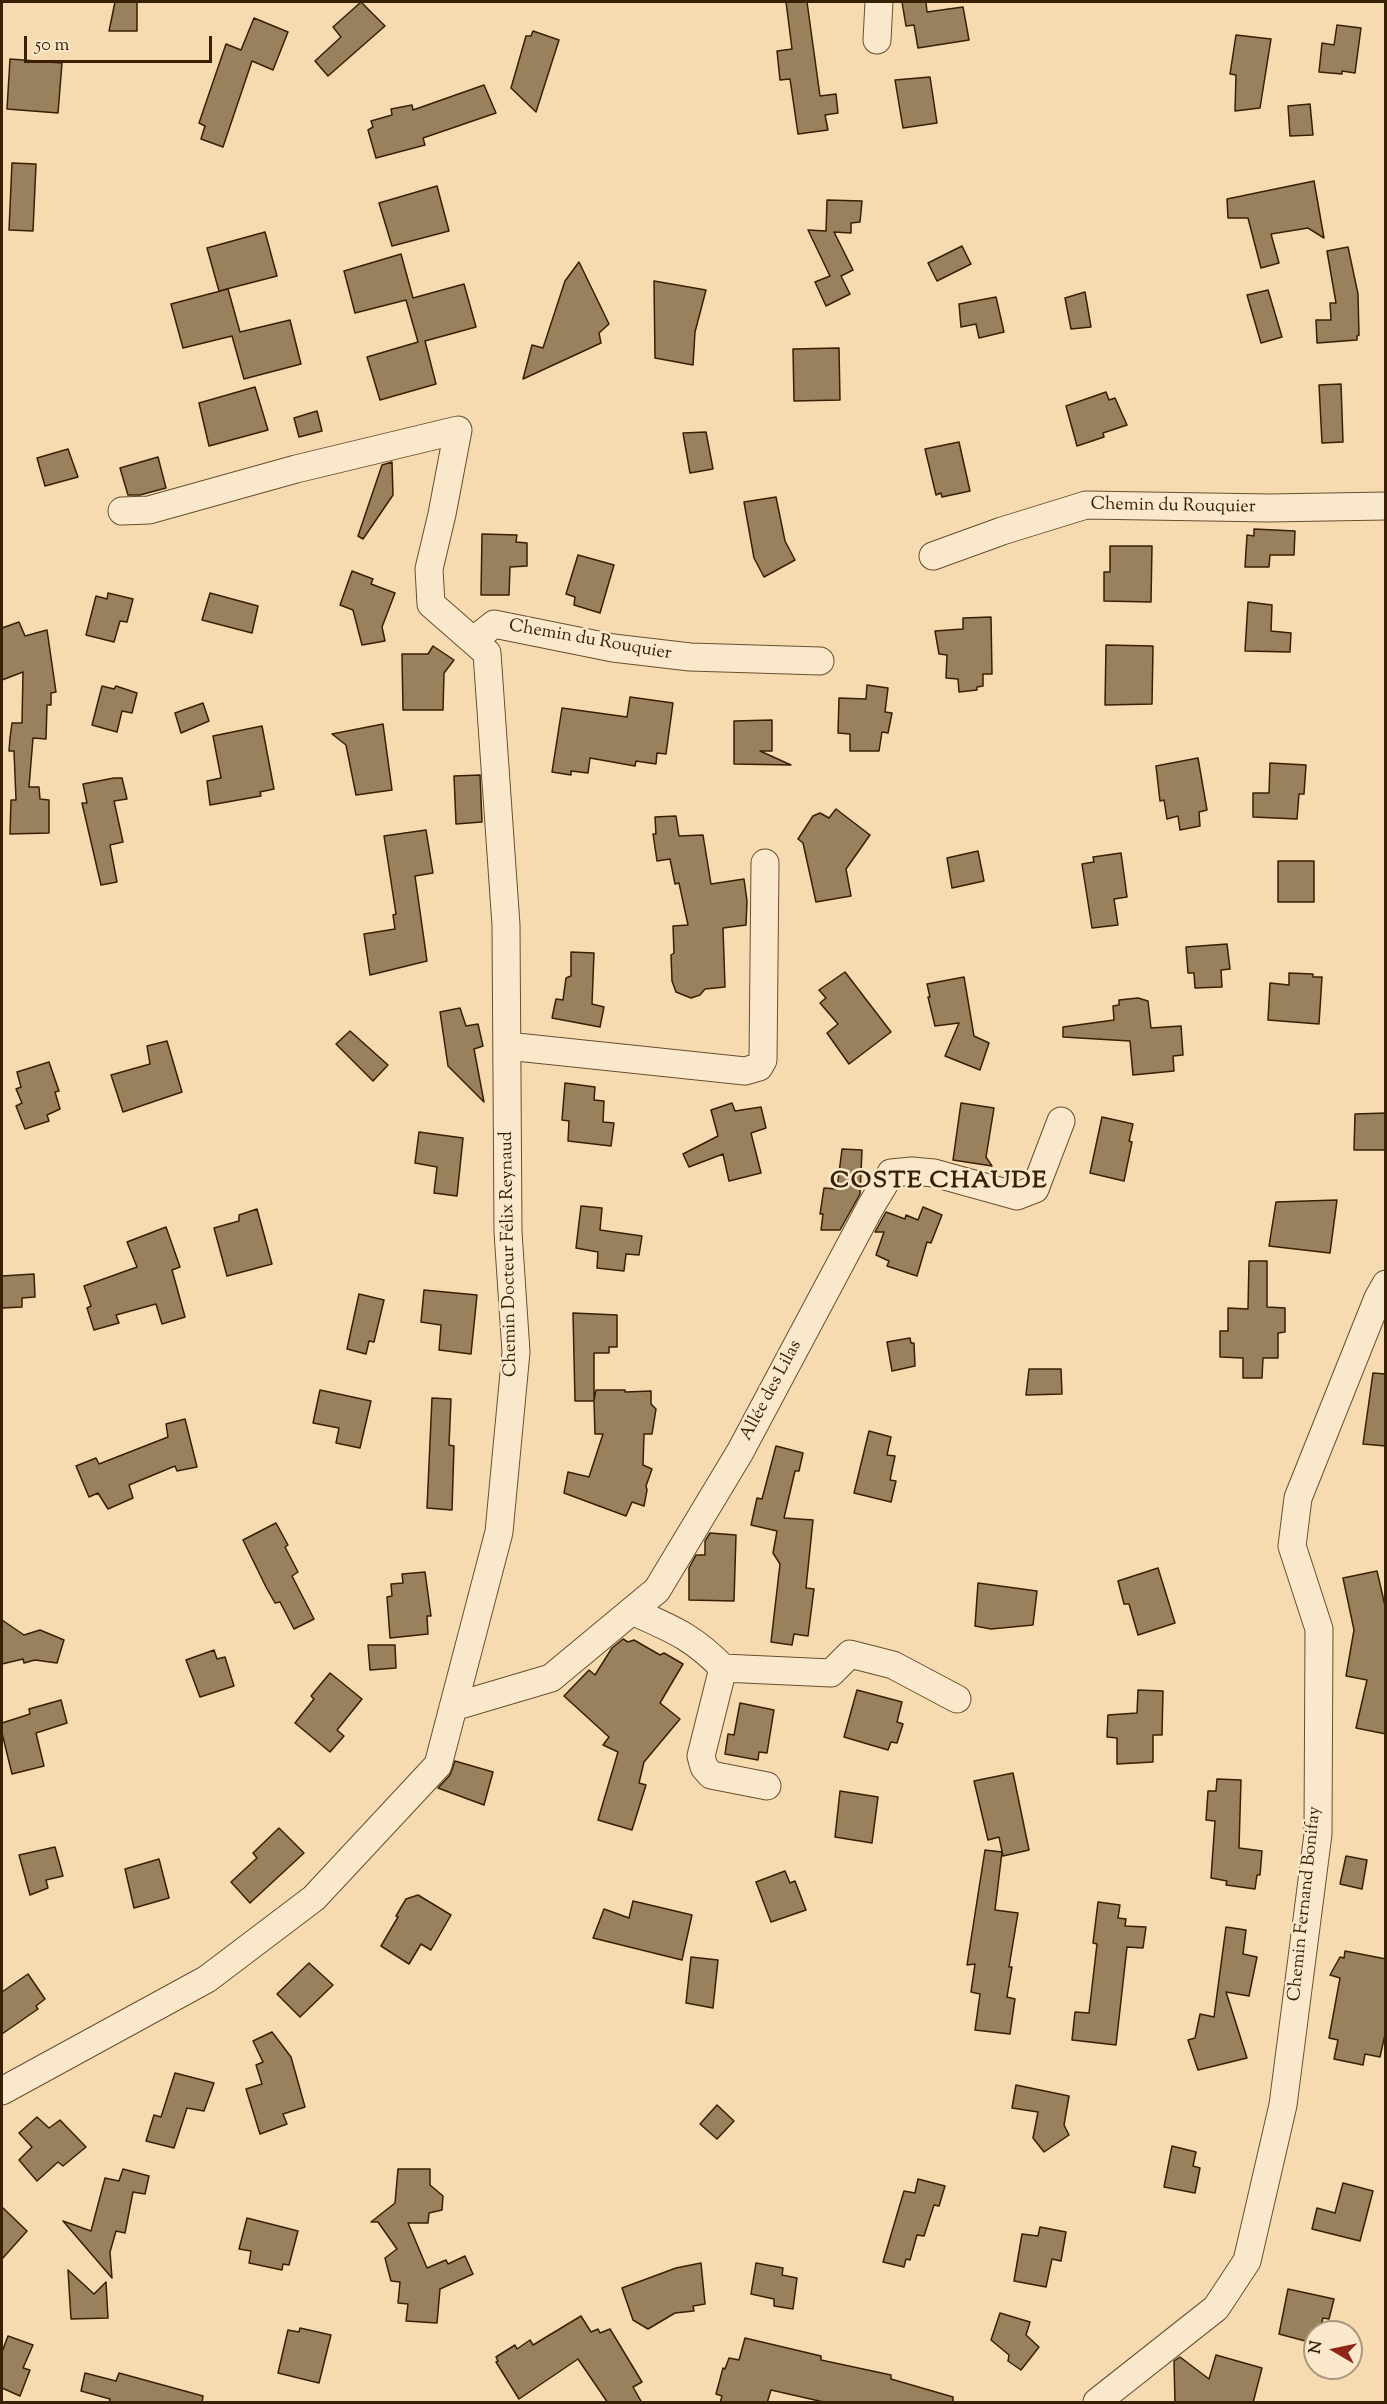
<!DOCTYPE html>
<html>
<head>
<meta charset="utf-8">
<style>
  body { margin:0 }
  #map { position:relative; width:1387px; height:2404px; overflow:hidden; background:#f6dbb0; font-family:"Sorts Mill Goudy",serif }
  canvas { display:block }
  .frame { position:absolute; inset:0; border:3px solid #372003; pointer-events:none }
  .north { position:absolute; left:1303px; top:2320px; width:60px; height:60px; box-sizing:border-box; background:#f9e8cc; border:2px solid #ab987c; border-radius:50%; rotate:279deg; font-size:16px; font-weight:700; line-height:24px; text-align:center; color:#372003 }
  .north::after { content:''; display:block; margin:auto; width:21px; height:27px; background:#8f2418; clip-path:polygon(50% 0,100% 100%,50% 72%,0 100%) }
  .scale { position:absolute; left:24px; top:36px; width:188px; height:27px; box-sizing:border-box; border:3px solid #372003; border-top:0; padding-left:8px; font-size:18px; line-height:21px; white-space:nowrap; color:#372003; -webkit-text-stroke:4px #f9e8cc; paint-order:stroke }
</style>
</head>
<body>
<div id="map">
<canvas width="1387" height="2404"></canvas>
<div class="frame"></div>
<div class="north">N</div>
<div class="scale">50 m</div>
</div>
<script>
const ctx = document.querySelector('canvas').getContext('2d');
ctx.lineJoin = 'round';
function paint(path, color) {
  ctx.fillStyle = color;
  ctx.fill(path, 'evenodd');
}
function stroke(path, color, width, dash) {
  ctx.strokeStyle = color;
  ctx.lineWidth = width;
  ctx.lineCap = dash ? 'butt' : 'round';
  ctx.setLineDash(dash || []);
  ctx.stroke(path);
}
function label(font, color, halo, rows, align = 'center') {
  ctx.font = font + ' "Sorts Mill Goudy",serif';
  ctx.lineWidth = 5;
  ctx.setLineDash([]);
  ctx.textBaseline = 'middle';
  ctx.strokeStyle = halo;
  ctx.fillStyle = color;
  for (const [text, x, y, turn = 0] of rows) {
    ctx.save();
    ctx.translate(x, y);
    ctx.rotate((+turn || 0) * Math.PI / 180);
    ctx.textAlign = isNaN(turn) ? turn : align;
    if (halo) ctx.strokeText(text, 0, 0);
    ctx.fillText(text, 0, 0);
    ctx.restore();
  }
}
const building = new Path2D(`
  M115 2H137V31H109Z
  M361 2 385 26 328 76 315 61 341 37 333 27Z
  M786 2H807L820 96 836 94 838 113 825 115 828 130 798 134 790 79 780 80 777 51 792 49Z
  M902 2H926L927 12 963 7 969 40 918 48 914 25 906 26Z
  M254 18 288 32 273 70 252 61 223 147 201 139 205 126 199 123 226 44 241 50Z
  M1337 25 1361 28 1355 73 1342 71V74L1319 72 1322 43 1334 45Z
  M533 31 559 40 536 112 511 88 526 36H531Z
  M1236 35 1271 39 1260 108 1235 111 1236 75 1230 74Z
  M10 59 62 63 58 113 7 109Z
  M930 77 937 123 903 128 895 80Z
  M484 85 496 113 423 138 425 145 376 158 368 130 373 127 371 121 392 115 391 109 412 105 413 110Z
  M1310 104 1313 135 1290 136 1288 106Z
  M12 163 36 164 33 231 9 230Z
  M1314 181 1324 238 1308 228 1271 234 1279 263 1261 268 1248 218H1228L1227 199Z
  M437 186 449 231 392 246 379 203Z
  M827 200 862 201 860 222 851 223V233L834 232 853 270 841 276 850 294 826 306 815 282 830 276 808 230 826 231Z
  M265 232 277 276 219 291 207 248Z
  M962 246 971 264 937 281 928 263Z
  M1348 247 1358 294 1359 335 1357 336V340L1317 343 1316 320H1331L1330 303H1336L1327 251Z
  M401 254 413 298 464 284 476 327 425 341 436 384 380 400 367 357 418 342 406 300 355 313 344 271Z
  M579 262 609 324 599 333 601 343 523 379 532 345 543 348 565 281Z
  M654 281 706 290 695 332 693 365 655 358Z
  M228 289 240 332 290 320 301 364 244 379 232 336 183 348 171 304Z
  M1268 290 1282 337 1261 343 1247 295Z
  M1085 292 1091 327 1071 329 1065 298Z
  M996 297 1004 332 979 338 976 324 961 327 959 304Z
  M839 348 840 400 794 401 793 349Z
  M1341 384 1343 442 1322 443 1319 385Z
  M255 387 268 430 209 446 199 403Z
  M1106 392 1109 400 1115 398 1127 425 1103 433 1104 437 1077 446 1066 406Z
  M317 411 322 431 299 437 294 418Z
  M706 432 713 469 690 473 683 433Z
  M959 442 970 491 942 497 941 493 936 495 925 449Z
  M68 449 78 477 45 486 37 458Z
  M158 457 166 488 140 495H128L120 468Z
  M392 462 393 495 363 539 358 536 382 465Z
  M776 497 785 541 795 560 764 577 754 558 744 502Z
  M1254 529 1295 531 1294 555H1270L1269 567H1245L1247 535 1254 536Z
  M482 534 517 535 516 542 527 543V566L510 567 509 595H481Z
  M1110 546H1152L1151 602 1104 601V572H1110Z
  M578 555 614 565 600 613 574 605 575 597 566 594Z
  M352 571 373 579 371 584 395 593 382 627 385 641 362 645 353 610 340 605Z
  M108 593 133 599 127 622 120 621 114 642 86 635 96 596 107 599Z
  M210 593 258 606 252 633 202 620Z
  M1248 602 1272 605 1271 631 1291 633 1290 652 1245 651Z
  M991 617 992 674H983V686L977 687V690L959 692 958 679 946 678 947 655 939 654 935 631 963 629V618Z
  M19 622 25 636 47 630 56 692 51 693V705H47L46 739 33 738 29 787H39L40 799 49 800V833L10 834 11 800H16L14 751H9L10 738 12 723H22L23 672 2 680V628Z
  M1106 645 1153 646 1152 704 1105 705Z
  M433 646 454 660 444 673 443 710H403L402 654H428Z
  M867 685 888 688 885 712 892 713 888 733 882 732 879 751H850V734L838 733 839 698 866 699Z
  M102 686 114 689 116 686 137 693 132 713 122 711 117 732 92 725Z
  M630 697 673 703 666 754 657 753 656 764 636 761 635 766 590 758 588 773 571 771V775L552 772 562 708 627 717Z
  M203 703 209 721 181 733 175 713Z
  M772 720V751H760L791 765 734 764V721Z
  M383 724 392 790 356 795 346 745 332 734Z
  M262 726 274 789 260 792 261 796 210 805 207 781 221 778 213 736Z
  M1198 758 1207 810 1199 812 1200 826 1180 830 1178 816 1167 819 1164 800 1160 801 1156 766Z
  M1270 763 1306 765 1304 794H1299L1297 819 1253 817V793H1269Z
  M480 775 482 822 456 824 454 776Z
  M114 778H122L127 799 114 801 123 842 110 845 117 882 101 885 82 803H87L83 784Z
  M836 809 870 835 846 869 851 896 816 902 803 843 798 839 813 816 820 813 829 818Z
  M676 816 679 836 703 835 711 884 744 879 747 901 746 925 723 928 725 987 705 989 700 995 691 998 676 992 672 981 671 955 674 953 673 926 688 925 679 883 675 884 670 859 657 861 653 834H656L655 817Z
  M426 830 433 873 415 876 427 961 370 975 364 934 395 929 393 915 396 914 384 836Z
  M978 851 984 881 952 888 947 858Z
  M1121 853 1127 897 1114 899 1118 925 1092 928 1082 864 1094 862 1093 857Z
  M1278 861H1314V902H1278Z
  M1227 944 1230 969 1221 970 1222 987 1195 988 1194 973H1188L1186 947Z
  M571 952 594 953 592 1004 604 1007 600 1027 552 1018 556 999 563 1000 566 978 571 976Z
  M845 972 891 1032 849 1064 827 1033 838 1024 820 1003 826 998 819 990Z
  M1289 973 1313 974V977H1322L1319 1024 1268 1020 1270 983 1289 985Z
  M964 977 974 1036 989 1043 980 1070 945 1056 959 1023 935 1026 928 997H930L927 984Z
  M1138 998 1148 1001 1151 1028 1181 1026 1183 1055 1173 1056 1174 1071 1133 1075 1130 1041 1063 1037V1027L1114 1020 1113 1006 1119 1005V1000Z
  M460 1008 466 1026 478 1024 483 1046 474 1049 484 1102 448 1066 440 1012Z
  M350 1031 388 1065 373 1081 336 1044Z
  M167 1041 182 1092 123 1112 111 1075 150 1064 147 1046Z
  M49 1062 59 1091 55 1092 60 1109 47 1115 49 1121 25 1129 16 1106 22 1103 16 1089 21 1087 17 1072Z
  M565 1083 595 1087 594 1100 604 1101 603 1122 614 1123 611 1146 568 1141 569 1121 562 1120Z
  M732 1103 735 1111 761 1107 766 1128 751 1133 761 1173 729 1181 723 1154 689 1167 683 1154 718 1136 711 1110Z
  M961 1103 994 1108 986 1157 992 1166 953 1160Z
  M1386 1113V1150H1354L1355 1114Z
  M1102 1117 1133 1124 1129 1141 1132 1142 1124 1181 1090 1173Z
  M419 1132 463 1138 457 1196 434 1193 437 1167 415 1163Z
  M842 1149 862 1150 860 1194 840 1230H821L823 1214H820L824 1188 837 1189Z
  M1337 1200 1330 1253 1269 1246 1276 1202Z
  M581 1206 602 1208 600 1230 642 1236 639 1255 626 1254 624 1271 597 1268 598 1252 576 1248Z
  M923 1207 942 1215 931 1243 927 1242 917 1276 887 1266 889 1261 876 1255 884 1232H875L886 1212 905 1219 906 1215 918 1220Z
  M257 1209 272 1264 227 1276 214 1228 239 1221V1215Z
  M166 1227 180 1267 172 1270 185 1317 162 1324 156 1304 116 1315 119 1323 94 1330 87 1308 91 1306 84 1286 137 1267 127 1242Z
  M1249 1261H1267V1307L1285 1308V1332L1278 1333V1358H1263L1262 1378H1243V1358L1220 1357V1331H1228V1308L1248 1309Z
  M34 1274 35 1297 22 1298V1307L2 1308V1276Z
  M424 1290 477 1295 471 1354 439 1350 441 1325 421 1322Z
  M359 1294 384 1300 374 1342 369 1341 366 1354 347 1349Z
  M573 1313 617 1315V1347H609V1353H594V1400L596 1390H625V1392L651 1391V1404L656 1409 652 1434H644L643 1465 652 1469 646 1486 647 1490 644 1506 632 1502 626 1516 564 1493 568 1472 589 1477 603 1434H595L594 1401H575Z
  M910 1338 911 1343H914L915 1366 892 1371 887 1342Z
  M1029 1369H1061L1062 1394 1026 1395Z
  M1373 1373 1386 1374V1446L1363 1444Z
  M320 1390 371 1401 360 1448 336 1443 339 1428 313 1423Z
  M432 1398 451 1399 449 1445 454 1446 452 1510 427 1508Z
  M185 1419 197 1467 177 1471 175 1466 129 1485 133 1498 108 1509 98 1493 89 1497 76 1466 96 1458 99 1464 168 1437 166 1424Z
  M869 1431 891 1437 887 1455 895 1456 890 1480 896 1481 891 1502 854 1493Z
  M776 1446 803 1453 799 1471H795L784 1518 813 1520 806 1588 814 1589 808 1636 794 1634 792 1645 771 1642 780 1564 773 1553 777 1531 751 1525 757 1498 762 1499Z
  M276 1523 288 1545 285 1547 298 1572 292 1576 314 1619 294 1629 280 1602 275 1603 266 1587 243 1540Z
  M710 1533 736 1535 734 1601 689 1600V1568L696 1555H705V1541Z
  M1158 1568 1175 1623 1138 1635 1129 1604H1124L1118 1581Z
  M1377 1571 1386 1610V1734L1356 1728 1367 1680 1346 1676 1354 1630 1343 1578Z
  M425 1572 431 1616H427L428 1634 390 1638 387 1597 392 1596 391 1584 403 1583 402 1574Z
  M978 1583 1037 1591 1033 1625 991 1629 975 1626Z
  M2 1620 24 1635 40 1630 64 1640 57 1663 35 1660 24 1663 23 1659 2 1664Z
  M623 1639 628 1642 634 1640 660 1655 664 1653 683 1664 660 1703 680 1719 644 1762 639 1783 646 1785 632 1830 598 1820 618 1752 603 1745 609 1737 564 1696 589 1670 595 1675 612 1648Z
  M368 1645H395L396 1668 370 1670Z
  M214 1650 217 1659 225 1657 234 1686 200 1697 186 1660Z
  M330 1673 362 1699 337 1730 344 1736 330 1752 295 1723 314 1699 311 1696Z
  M857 1690 902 1702 897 1722 903 1724 897 1743 891 1742 888 1750 844 1737Z
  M1138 1690 1163 1691 1162 1735H1153V1762L1117 1764V1738L1107 1737 1108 1715 1137 1713Z
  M61 1700 67 1723 36 1733 44 1766 12 1774 2 1733V1723L30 1714 29 1709Z
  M740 1703 774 1710 767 1753 759 1752 758 1760 725 1754 728 1734 734 1735Z
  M455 1761 493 1772 484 1805 438 1788 450 1775Z
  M1013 1773 1029 1850 1003 1856 999 1837 988 1840 974 1781Z
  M1217 1779 1241 1780 1239 1848 1262 1851 1260 1875H1257L1255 1889 1226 1885 1227 1881 1211 1878 1215 1821 1206 1820 1208 1791H1216Z
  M840 1791 878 1797 872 1843 835 1837Z
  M279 1828 304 1853 250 1903 231 1882 257 1858 253 1853Z
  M55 1847 63 1876 46 1880 48 1888 30 1895 19 1855Z
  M985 1850 1002 1852 995 1910 1018 1913 1009 1967H1012L1007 1997 1015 1999 1010 2034 975 2030 980 1994 971 1992 975 1964 967 1965Z
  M1346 1856 1367 1860 1362 1889 1340 1884Z
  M159 1859 169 1898 134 1908 125 1869Z
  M785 1871 790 1883 795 1881 806 1910 771 1922 756 1882Z
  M418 1895 451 1915 431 1950 421 1944 409 1964 381 1946 398 1917 396 1916 406 1899Z
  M633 1901 692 1915 682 1960 593 1938 604 1909 629 1918Z
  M1098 1902 1120 1905 1118 1918 1126 1919 1125 1926 1146 1927 1143 1948 1127 1947 1116 2045 1072 2040 1075 2012 1089 2013 1097 1944 1093 1943Z
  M1226 1927 1246 1930 1243 1954 1257 1957 1249 1996 1226 1992 1247 2058 1198 2070 1188 2040 1195 2038 1200 2014 1214 2017Z
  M1345 1951 1386 1959V2030L1380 2057 1365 2054 1363 2065 1334 2059 1338 2040 1329 2038 1340 1978 1330 1975 1340 1957 1344 1958Z
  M691 1957 718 1960 713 2008 686 2003Z
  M309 1963 333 1985 300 2017 277 1994Z
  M28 1974 45 1999 36 2006 38 2009 2 2034V1992Z
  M272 2032 291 2057 305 2107 283 2114 287 2124 260 2134 246 2089 262 2084 256 2065 263 2062 253 2041Z
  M175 2073 214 2083 204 2111 187 2108 174 2148 146 2141 154 2115 161 2117Z
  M1016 2085 1069 2096 1064 2125 1069 2135 1044 2152 1033 2138 1038 2112 1012 2108Z
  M717 2105 734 2121 717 2139 700 2124Z
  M37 2117 49 2128 60 2120 86 2147 63 2166 58 2162 37 2181 19 2160 32 2147 19 2133Z
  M1172 2146 1196 2152 1193 2166 1200 2168 1195 2193 1164 2187Z
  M123 2169 149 2176 145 2194 133 2192 125 2233 116 2231 110 2252 112 2278 63 2221 91 2231 105 2178 119 2181Z
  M398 2169H430V2185L443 2196 442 2210 429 2213 428 2223H408L427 2268 446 2260 448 2264 465 2256 473 2274 440 2289 437 2323 406 2321 408 2304 398 2303 400 2282 391 2281 385 2258 397 2249 378 2222H371L395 2203Z
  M918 2179 945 2186 939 2206 934 2205 924 2236 917 2235 910 2260 906 2259 904 2267 883 2262 904 2191 915 2193Z
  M1343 2183 1373 2191 1360 2241 1312 2229 1317 2208 1335 2213Z
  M2 2207 27 2231 2 2259Z
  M247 2218 298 2231 289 2265 283 2264 282 2270 249 2263 251 2251 239 2249Z
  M1040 2227 1066 2232 1061 2261 1052 2259 1046 2287 1014 2281 1022 2234 1038 2236Z
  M701 2263 705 2304 693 2306 694 2311 675 2313 648 2329 633 2320 622 2288 676 2268Z
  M756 2263 783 2268 782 2275 797 2278 793 2309 774 2306V2299L751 2294Z
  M68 2270 94 2294 106 2282 108 2318 71 2319Z
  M1288 2289 1334 2299 1329 2319 1323 2318 1319 2332H1315V2337L1310 2336 1309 2342 1279 2334Z
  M1000 2313 1030 2322 1026 2335 1039 2347 1021 2370 1008 2361 1009 2355 991 2340Z
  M581 2316 591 2332 598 2329 600 2333 610 2329 642 2382 633 2387 642 2403H608L578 2359 519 2399 496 2362 498 2361 496 2357 515 2345 517 2349 530 2340 533 2345Z
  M300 2328 331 2335 319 2383 278 2373 288 2330 299 2332Z
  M8 2336 33 2345 23 2368 30 2370 20 2396 2 2388V2352Z
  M745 2338 821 2356V2360L891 2375V2379L953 2397V2403H828L771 2390 767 2403H720L722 2396 716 2394 723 2368 725 2369 729 2358 739 2360Z
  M1216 2355 1262 2368 1253 2403H1175L1174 2361 1180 2357 1209 2379Z
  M85 2373 116 2381 119 2373 203 2396 202 2403H109L110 2399 81 2391Z`);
const street = new Path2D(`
  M877 40 879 2
  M933 556 1002 531 1086 505 1269 508 1386 506
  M474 640 494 624 613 648 690 657 820 661
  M507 1046 745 1071 759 1067 763 1060 765 863
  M632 1611C672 1629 692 1636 723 1668L831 1673 850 1654 893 1665 957 1699
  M723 1668 701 1756 704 1767 711 1775 767 1786
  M453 1707 551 1678 657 1590 740 1452 871 1206 891 1173 912 1171 934 1173 1017 1196 1035 1189 1061 1121
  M2 2091 207 1979 314 1898 438 1765 499 1532 516 1352 508 1232 506 925 487 653 431 604 429 569 442 514 458 430 296 469 149 510 122 511
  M1097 2402 1216 2308 1247 2261 1283 2105 1318 1834 1319 1629 1292 1546 1298 1498 1378 1298 1386 1284`);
const streetNames = [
  ["Chemin du Rouquier",1173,507,1],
  ["Chemin du Rouquier",590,641,10],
  ["Chemin Docteur Félix Reynaud",510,1254,-91],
  ["Allée des Lilas",772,1391,-62],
  ["Chemin Fernand Bonifay",1306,1904,-84]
];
const districtNames = [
  ["COSTE CHAUDE",939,1183]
];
paint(building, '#9a815d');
stroke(building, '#372003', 1.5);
stroke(street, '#674f2e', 29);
stroke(street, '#f9e8cc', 27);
label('18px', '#372003', '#f9e8cc', streetNames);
ctx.letterSpacing = '1.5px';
label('bold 24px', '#372003', '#f9e8cc', districtNames);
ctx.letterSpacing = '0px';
</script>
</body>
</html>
